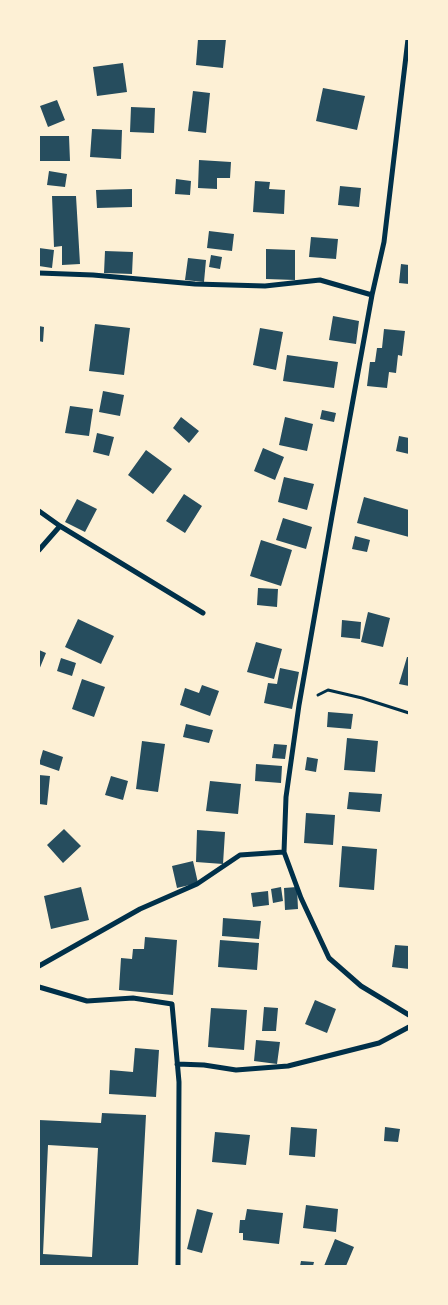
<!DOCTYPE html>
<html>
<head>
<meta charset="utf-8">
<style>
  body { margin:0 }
  #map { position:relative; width:448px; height:1305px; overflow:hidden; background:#fdf0d5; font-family:"Archivo Narrow",sans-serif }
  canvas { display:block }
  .frame { position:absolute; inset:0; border:40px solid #fdf0d5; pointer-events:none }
</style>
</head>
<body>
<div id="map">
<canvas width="448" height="1305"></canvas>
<div class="frame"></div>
</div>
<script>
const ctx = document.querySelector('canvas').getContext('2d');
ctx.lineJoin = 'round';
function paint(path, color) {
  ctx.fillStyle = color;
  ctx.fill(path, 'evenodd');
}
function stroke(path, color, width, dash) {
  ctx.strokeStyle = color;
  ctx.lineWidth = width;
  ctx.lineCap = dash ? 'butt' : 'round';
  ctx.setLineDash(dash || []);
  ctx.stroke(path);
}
const building = new Path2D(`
  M198 39H226L223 68 196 65Z
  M123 63 127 92 97 96 93 67Z
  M323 88 365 96 357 130 316 121Z
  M193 91 210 93 206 133 188 131Z
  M57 100 65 120 48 127 40 106Z
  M131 107 155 108 154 133 130 132Z
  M92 129 122 130 121 159 90 157Z
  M39 136H69L70 161H39Z
  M199 160 231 162 230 178H217V189L198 188Z
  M49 171 67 174 65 187 47 185Z
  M176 179 191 181 190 195 175 194Z
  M255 181 270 182 269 189 285 190 284 214 253 212Z
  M340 186 361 188 359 207 338 205Z
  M132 189V207L97 208 96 190Z
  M52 196H76L80 264 62 265V246L54 247Z
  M209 231 234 234 232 251 207 248Z
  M311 237 338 239 336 259 309 257Z
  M39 248 54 250 52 268 39 266Z
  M266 249 295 250V280L266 279Z
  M105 251 133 252 132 274 104 273Z
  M211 255 222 257 220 269 209 267Z
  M188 258 206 260 204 282 185 280Z
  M401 264 409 265V284L399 283Z
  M333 316 359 321 356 344 329 340Z
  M95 324 130 328 124 375 89 371Z
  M39 326 44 327 43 342 39 341Z
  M260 328 283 332 276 370 253 365Z
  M384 329 405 331 402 356 398 355 396 373 389 372 387 388 367 386 370 362H375L377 348H382Z
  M287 355 338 362 334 388 283 381Z
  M103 391 124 395 120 416 99 412Z
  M70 406 93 409 89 436 65 433Z
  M322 410 336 413 334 422 320 419Z
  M181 417 199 431 189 443 173 428Z
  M285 417 313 424 307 451 279 445Z
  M97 433 114 437 109 456 93 452Z
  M399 436 409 438V454L396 451Z
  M263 448 284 457 275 480 254 471Z
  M146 450 172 469 153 494 128 475Z
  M284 477 314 484 307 510 278 502Z
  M184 494 202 506 185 533 166 521Z
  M364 497 409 510V537L357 523Z
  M77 499 97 509 85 532 65 522Z
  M283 518 312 527 306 549 276 540Z
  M355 536 370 540 367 552 352 549Z
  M261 540 292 550 281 586 250 576Z
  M258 588 278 589 277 607 257 605Z
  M368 612 390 618 383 647 361 642Z
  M78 619 114 636 101 664 65 647Z
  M342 620 361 622 360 639 341 637Z
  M256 642 282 649 274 679 247 672Z
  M39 650 46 653 39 670Z
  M407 657H409V686L399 684Z
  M61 658 76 663 72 676 57 671Z
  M280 668 299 672 292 709 264 703 268 683 277 684Z
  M82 679 105 687 94 717 72 709Z
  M202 685 219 691 210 716 180 705 185 688 199 693Z
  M328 712 353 714 351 729 327 727Z
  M186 724 213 730 209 743 183 737Z
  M347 738 378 741 375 772 344 770Z
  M142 741 165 744 158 792 136 789Z
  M274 744 287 745 285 759 272 758Z
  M43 750 63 757 59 771 39 764Z
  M307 757 318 759 316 772 305 770Z
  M256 764 282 766 281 783 255 781Z
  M39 775 50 776 47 805 39 804Z
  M111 776 128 781 123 800 105 795Z
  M210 781 241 784 238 814 206 811Z
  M349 792 382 794 380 812 347 809Z
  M306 813 335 815 333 845 304 843Z
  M64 829 81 846 63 863 47 845Z
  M197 830 225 832 223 864 196 862Z
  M342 846 377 849 374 890 339 887Z
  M193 861 198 883 177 888 172 866Z
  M81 887 89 920 51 929 44 896Z
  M281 887 283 901 273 903 271 889Z
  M297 887 298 909 285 910 284 888Z
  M268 891 269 905 253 907 251 893Z
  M223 918 261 921 259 939 222 936Z
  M145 937 177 940 173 995 119 990 121 958 132 959 133 949H144Z
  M220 940 259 943 257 970 218 967Z
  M395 945 409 946V969L392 967Z
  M315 1000 336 1009 327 1033 305 1024Z
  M264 1007 278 1008 276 1031H262Z
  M211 1008 247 1010 244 1050 208 1047Z
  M256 1040 280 1042 277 1064 254 1061Z
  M135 1048 159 1050 156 1097 109 1094 110 1070 133 1072Z
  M102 1113 146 1115 138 1266H39V1120L101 1123ZM48 1145 98 1148 92 1257 43 1254Z
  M291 1127 317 1129 315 1157 289 1155Z
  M385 1127 400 1129 398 1142 384 1141Z
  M215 1132 250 1135 246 1165 212 1162Z
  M306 1205 338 1209 336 1232 303 1228Z
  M197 1209 213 1213 202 1253 187 1249Z
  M247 1209 283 1213 279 1244 243 1240V1233H239L240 1220H245Z
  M335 1239 354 1247 346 1266H324Z
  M301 1261 314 1262 313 1266H300Z`);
const path = new Path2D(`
  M318 695 328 690 362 698 409 713`);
const minor = new Path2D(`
  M408 39 384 242 372 295 332 516 299 705 286 797 284 852 301 898 329 958 361 986 409 1015
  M39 273 93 275 195 284 265 286 320 280 372 295
  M39 511 60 526
  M39 550 60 526 203 613
  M39 966 140 909 197 884 240 855 284 852
  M39 987 87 1001 133 998 172 1004 179 1082 178 1266
  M177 1064 204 1065 236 1070 288 1066 379 1043 409 1027`);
paint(building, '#264d5e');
stroke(path, '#003049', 3);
stroke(minor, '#003049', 5);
</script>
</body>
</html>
